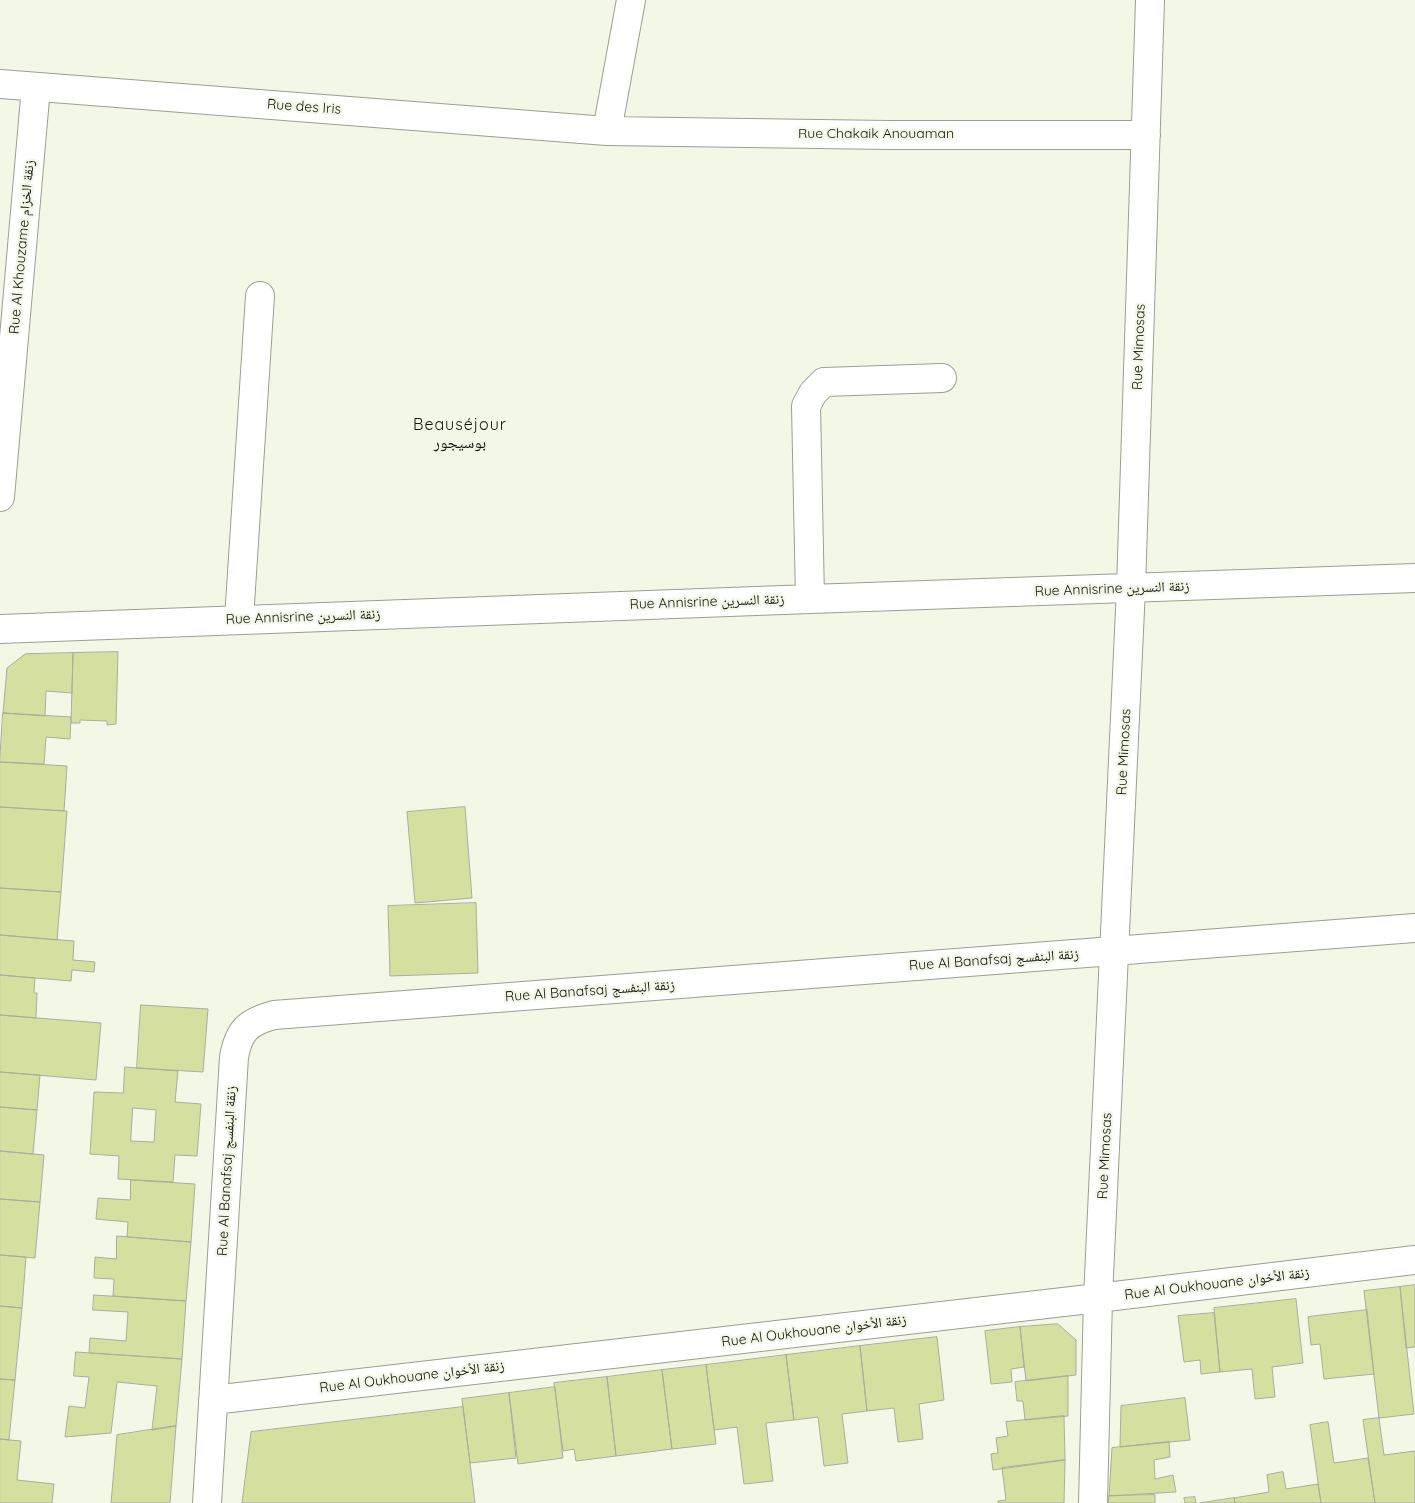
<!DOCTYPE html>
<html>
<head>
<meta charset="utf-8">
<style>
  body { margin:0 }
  canvas { display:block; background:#f3f7e6 }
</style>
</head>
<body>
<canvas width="1415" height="1503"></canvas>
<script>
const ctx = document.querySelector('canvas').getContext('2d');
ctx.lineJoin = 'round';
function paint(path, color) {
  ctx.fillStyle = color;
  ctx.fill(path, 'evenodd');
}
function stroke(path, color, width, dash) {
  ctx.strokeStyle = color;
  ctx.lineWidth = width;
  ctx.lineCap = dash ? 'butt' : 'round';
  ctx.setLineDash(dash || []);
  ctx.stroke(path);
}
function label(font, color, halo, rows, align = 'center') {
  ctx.font = font + ' Quicksand,"Noto Naskh Arabic",sans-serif';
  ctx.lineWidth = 4.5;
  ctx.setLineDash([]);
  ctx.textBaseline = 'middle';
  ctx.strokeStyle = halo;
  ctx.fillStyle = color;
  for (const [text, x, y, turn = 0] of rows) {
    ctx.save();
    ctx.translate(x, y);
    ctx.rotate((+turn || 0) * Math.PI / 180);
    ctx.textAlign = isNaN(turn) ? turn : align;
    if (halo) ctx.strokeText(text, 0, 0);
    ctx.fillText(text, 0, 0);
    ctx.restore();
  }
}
const building = new Path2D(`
  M118 652 116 724 107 725V721L80 720V723H71L73 653Z
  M73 653 72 693 46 691 45 716 3 713 7 668 25 654Z
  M3 713 71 717 70 739 46 737 44 764 0 762Z
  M0 762 67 766 64 811 0 807Z
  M0 807 67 811 61 892 0 888Z
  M465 807 472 898 415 903 407 812Z
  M0 888 61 892 57 940 0 935Z
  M476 903 478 973 390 976 388 906Z
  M0 935 74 941 73 960 95 962 94 972 72 970 71 981 0 975Z
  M0 975 35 978 34 993H37L36 1018 0 1015Z
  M141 1005 208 1009 203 1072 137 1068Z
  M0 1015 101 1023 96 1080 0 1072Z
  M125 1067 178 1071 175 1102 201 1104 197 1156 175 1155 173 1182 118 1179 119 1156 90 1154 94 1092 123 1093ZM133 1108 156 1110 154 1142 131 1141Z
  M0 1072 40 1075 37 1110 0 1107Z
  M0 1107 37 1110 33 1154 0 1151Z
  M0 1151 44 1155 40 1202 0 1199Z
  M131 1180 195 1184 191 1242 127 1237 128 1222 96 1219 98 1198 130 1200Z
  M0 1199 40 1202 35 1258 0 1255Z
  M117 1236 191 1242 186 1301 113 1296 114 1279 94 1278 95 1257 116 1259Z
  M0 1255 26 1257 22 1308 0 1306Z
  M1415 1285V1347L1406 1348 1400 1287Z
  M1400 1287 1414 1414 1379 1418 1364 1291Z
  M94 1295 186 1301 182 1359 89 1353 90 1338 126 1341 128 1312 93 1310Z
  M1296 1299 1303 1363 1272 1367 1275 1397 1255 1399 1252 1369 1220 1372 1214 1308Z
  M0 1306 22 1308 15 1380 0 1379Z
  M1367 1310 1374 1374 1324 1379 1320 1344 1311 1345 1308 1317Z
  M1214 1313 1220 1372 1201 1374 1200 1360 1184 1362 1178 1316Z
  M1058 1324 1076 1340V1375L1026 1381 1020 1327Z
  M1020 1327 1024 1367 1011 1369 1012 1382 991 1384 985 1331Z
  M937 1337 944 1400 919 1404 923 1439 898 1442 894 1408 867 1411 860 1346Z
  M860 1346 867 1411 842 1414 848 1463 824 1466 818 1417 794 1420 786 1355Z
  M76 1352 182 1359 176 1426 152 1430 157 1386 117 1382 111 1433 65 1437 69 1406 85 1408 89 1377 74 1376Z
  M786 1355 794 1420 766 1423 773 1481 744 1484 737 1427 714 1430 706 1365Z
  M706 1365 716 1444 672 1449 662 1370Z
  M662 1370 672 1449 616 1456 607 1377Z
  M1068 1376V1416L1025 1420 1023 1401H1017L1015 1382Z
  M607 1377 616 1456 576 1461 574 1449 563 1451 554 1383Z
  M0 1379 15 1380 9 1440 0 1439Z
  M555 1387 563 1458 518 1464 509 1393Z
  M509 1393 516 1458 470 1463 462 1399Z
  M1185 1398 1190 1440 1120 1447 1121 1406Z
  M463 1407 475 1503H242L251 1432Z
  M1064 1416 1065 1460 993 1470 991 1454 998 1453 996 1438 1008 1436 1006 1422Z
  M1379 1418 1384 1455 1415 1451V1503H1375L1363 1420Z
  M1328 1422 1334 1463 1368 1458 1375 1503H1321L1310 1425Z
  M176 1426 170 1503H111L117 1435Z
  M0 1439 21 1441 17 1480 54 1484 52 1503H0Z
  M1169 1442 1170 1457 1154 1460 1155 1479 1173 1475 1176 1492 1109 1496 1112 1448Z
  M1065 1460 1064 1503H998V1501L1006 1500 1002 1468Z
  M1283 1472 1286 1489 1318 1484 1321 1503H1235L1234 1498 1269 1492 1267 1475Z
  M1155 1495V1503H1108L1109 1496Z
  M1195 1497 1196 1503H1185L1184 1498Z
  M1234 1498 1235 1503H1200Z`);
const minor = new Path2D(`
  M0 84 607 131 889 135H1146
  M607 131 631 0
  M0 497 36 87
  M810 599 806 406 813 393 824 382 942 378
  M239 619 260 296
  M0 629 810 599 1415 578
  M213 1400 1098 1298 1415 1260
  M207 1503 234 1057C239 1030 248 1022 274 1015L1415 928
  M1093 1503 1098 1298 1131 588 1150 0`);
const streetNames = [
  ["Rue des Iris",304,107,4],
  ["Rue Chakaik Anouaman",876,134],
  ["Rue Al Khouzame زنقة الخزام",22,247,-85],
  ["Rue Mimosas",1139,347,-88],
  ["Rue Annisrine زنقة النسرين",1112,589,-2],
  ["Rue Annisrine زنقة النسرين",707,602,-2],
  ["Rue Annisrine زنقة النسرين",303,617,-2],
  ["Rue Mimosas",1124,752,-87],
  ["Rue Al Banafsaj زنقة البنفسج",994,960,-4],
  ["Rue Al Banafsaj زنقة البنفسج",590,991,-4],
  ["Rue Mimosas",1105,1156,-87],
  ["Rue Al Banafsaj زنقة البنفسج",227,1171,-87],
  ["Rue Al Oukhouane زنقة الأخوان",1217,1284,-7],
  ["Rue Al Oukhouane زنقة الأخوان",814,1331,-7],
  ["Rue Al Oukhouane زنقة الأخوان",412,1377,-7]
];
const quarterNames = [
  ["Beauséjour",460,425],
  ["بوسيجور",460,443]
];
paint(building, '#d5e0a0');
stroke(building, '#a9ad9d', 1);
stroke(minor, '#9c9f8f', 30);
stroke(minor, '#fff', 28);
label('14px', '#141610', '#f3f7e6', streetNames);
ctx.letterSpacing = '1px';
label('16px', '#141610', '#f3f7e6', quarterNames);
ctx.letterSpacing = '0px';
</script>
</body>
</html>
